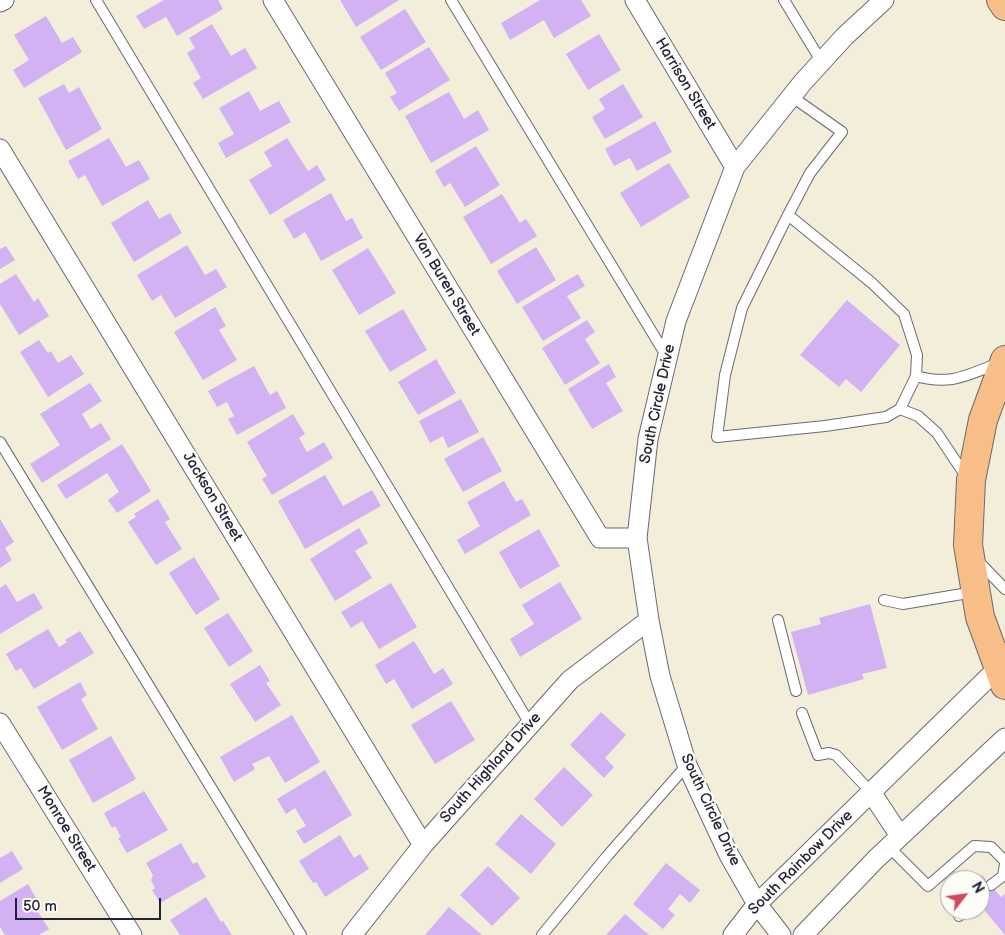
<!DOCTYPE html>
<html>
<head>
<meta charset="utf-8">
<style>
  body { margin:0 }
  #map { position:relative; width:1005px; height:935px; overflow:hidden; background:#f2eeda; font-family:"Balsamiq Sans",sans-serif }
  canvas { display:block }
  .north { position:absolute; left:940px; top:870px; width:50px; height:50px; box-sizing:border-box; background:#fdfcf7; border:1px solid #a5a5ac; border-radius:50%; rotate:60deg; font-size:14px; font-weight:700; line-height:20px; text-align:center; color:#22223b }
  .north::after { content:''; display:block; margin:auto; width:18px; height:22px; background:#d1495b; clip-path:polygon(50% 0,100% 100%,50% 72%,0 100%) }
  .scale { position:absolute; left:15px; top:898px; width:146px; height:22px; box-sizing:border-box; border:2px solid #22223b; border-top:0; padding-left:6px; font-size:15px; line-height:18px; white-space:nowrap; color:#22223b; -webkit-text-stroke:4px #fdfcf7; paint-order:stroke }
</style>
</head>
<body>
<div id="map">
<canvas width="1005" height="935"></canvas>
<div class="north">N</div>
<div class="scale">50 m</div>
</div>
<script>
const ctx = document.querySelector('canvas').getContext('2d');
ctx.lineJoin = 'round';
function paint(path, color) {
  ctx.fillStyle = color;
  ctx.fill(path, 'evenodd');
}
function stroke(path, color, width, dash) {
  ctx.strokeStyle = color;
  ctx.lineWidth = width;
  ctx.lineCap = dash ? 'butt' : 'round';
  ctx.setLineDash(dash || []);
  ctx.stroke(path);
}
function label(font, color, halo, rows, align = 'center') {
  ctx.font = font + ' "Balsamiq Sans",sans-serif';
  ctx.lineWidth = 5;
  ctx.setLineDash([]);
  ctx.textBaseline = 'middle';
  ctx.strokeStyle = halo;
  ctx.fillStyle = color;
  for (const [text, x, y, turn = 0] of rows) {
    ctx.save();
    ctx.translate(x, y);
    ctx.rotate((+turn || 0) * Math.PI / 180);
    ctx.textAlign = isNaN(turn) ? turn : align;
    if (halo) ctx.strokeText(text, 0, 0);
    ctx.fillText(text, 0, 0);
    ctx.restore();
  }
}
const building = new Path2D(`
  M164 0H218L223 9 177 36 166 17 144 29 136 16Z
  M340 0H399L356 27Z
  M540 0H581L591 16 554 38 544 20 510 40 501 23Z
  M405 9 426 42 381 70 360 37Z
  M46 16 62 43 73 37 82 52 24 88 13 70 29 60 14 35Z
  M212 24 231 56 245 48 257 68 203 99 193 83 201 78 187 53 195 48 189 38Z
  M599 34 621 70 588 90 566 54Z
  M429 47 450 80 399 111 390 97 397 93 385 73Z
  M64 84 69 93 79 87 102 129 66 150 38 98Z
  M623 84 643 117 605 139 592 117 605 109 599 99Z
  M249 91 260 111 279 101 291 122 226 158 218 143 234 134 219 108Z
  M449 92 464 119 478 110 489 130 431 163 405 116Z
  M655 121 672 152 637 171 630 158 614 166 605 149Z
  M109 138 126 167 139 160 150 179 102 206 85 175 78 179 68 161Z
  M287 138 308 171 317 165 326 180 270 215 249 180 272 166 264 152Z
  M476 146 500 185 465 207 450 183 444 187 435 171Z
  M669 163 690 197 641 227 620 193Z
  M331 193 346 221 352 218 363 238 321 261 305 232 294 239 283 220Z
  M502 194 520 223 526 219 537 236 491 264 463 217Z
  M148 200 159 219 170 213 182 233 134 262 111 223Z
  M187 245 205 275 216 269 227 287 175 318 161 295 152 301 137 275Z
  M6 246 15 260 0 269V249Z
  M536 247 556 280 517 304 497 271Z
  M368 248 396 293 359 315 332 270Z
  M16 274 34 302 38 298 49 316 19 335 0 304V284Z
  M578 274 585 286 567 296 581 318 543 341 522 307Z
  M847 300 900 345 861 392 846 379 839 387 800 355Z
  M215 307 226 326 219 330 237 360 203 380 174 332Z
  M403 309 427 350 390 372 365 331Z
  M587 320 595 332 585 339 600 363 565 385 542 348Z
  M39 340 48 353 51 351 58 363 71 355 84 374 48 397 20 352Z
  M436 359 456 393 418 415 398 382Z
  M609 364 616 377 606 383 623 411 592 429 568 389Z
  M254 366 270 395 277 391 286 408 237 435 228 419 234 416 227 402 217 407 208 391Z
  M90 383 102 401 82 414 91 429 101 423 111 439 42 483 30 464 60 445 40 414Z
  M461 399 479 432 448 448 443 436 430 443 419 421Z
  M293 414 305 434 299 438 307 452 324 442 333 458 272 495 262 479 267 476 247 442Z
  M483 437 502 471 463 492 444 459Z
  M122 444 151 491 117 513 108 500 119 492 107 473 66 499 57 485Z
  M325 475 343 506 372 490 381 506 305 549 278 501Z
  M504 481 516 502 522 499 531 515 465 554 457 540 480 526 467 502Z
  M158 499 170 519 165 522 182 549 156 565 128 522 136 517 134 514Z
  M0 519 14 542 5 548 12 560 0 568Z
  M359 528 368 543 355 551 372 578 335 601 310 559Z
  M539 529 560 566 520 589 499 552Z
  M194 557 220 599 196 615 169 573Z
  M560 582 582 619 520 657 510 639 534 624 522 605Z
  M391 583 417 627 379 649 362 621 351 628 341 612Z
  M6 584 17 602 34 593 43 608 0 634V588Z
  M870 604 887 668 862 674 864 679 808 695 791 632 821 624 819 618Z
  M228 613 253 651 229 667 204 628Z
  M48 629 59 647 67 642 65 640 80 631 94 653 34 689 21 668 16 671 6 654Z
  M414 641 434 674 443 668 453 684 412 709 394 679 386 684 375 665Z
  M260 665 270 681 266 683 281 705 255 722 230 684Z
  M80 682 87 695 81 699 98 729 62 750 37 707Z
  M451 701 475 740 435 764 411 725Z
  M601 712 626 735 605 758 614 767 604 778 570 745Z
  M292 715 320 762 285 783 269 756 252 764 255 769 234 782 220 757Z
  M111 736 136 779 93 803 69 760Z
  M564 767 593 795 562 827 534 799Z
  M325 770 352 815 304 844 296 831 306 826 295 808 286 814 277 799Z
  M144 791 168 830 127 853 118 838 121 837 115 826 112 828 104 813Z
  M521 814 556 844 531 874 495 844Z
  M340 835 354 858 360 854 369 869 325 897 316 882 313 883 299 861Z
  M181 843 193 864 197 862 206 877 160 903 152 890 155 888 151 880 153 875 146 863Z
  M12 851 23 869 0 883V858Z
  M666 863 700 890 690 903 680 894 668 909 675 915 663 929 633 904Z
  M488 866 520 898 492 926 460 895Z
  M982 875 1001 897 1005 894V935L985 911V909L980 902V880H976Z
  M28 884 36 898 31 901 49 929 39 935H5L0 927V901Z
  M206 897 221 922 223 921 232 935H180L170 920Z
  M449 907 482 935H425Z
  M625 914 649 935H606Z`);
const lane = new Path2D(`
  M96 0 530 724
  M451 0 667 357
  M784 0 821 61
  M788 215 872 283 904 314 917 355 916 376 900 409 886 417 825 426 717 437 725 375 742 308Z
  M788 215 810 173 842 132 791 96
  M916 376C950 386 968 375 999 363
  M900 409 918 416 937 433 967 478
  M0 442 301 935
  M977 560 1005 589
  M884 600 903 604 974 592
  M778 620 796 691
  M802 713 818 755 829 753 836 755 871 792
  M889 847 928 886 974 846 991 847 1005 861
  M991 885 1003 876 1005 864
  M959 916 965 910
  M542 935 608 855 687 765`);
const street = new Path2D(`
  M273 0 600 538H637
  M635 0 735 167
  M0 2 4 0
  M0 149 423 845
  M0 723 132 935
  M871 792 900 836
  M352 935 423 845 570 680 649 620
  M733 935 757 904 998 668
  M781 935 757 904 729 855 687 765 660 676 649 620 637 538 648 439 676 321 735 167 803 82 845 36 884 0
  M803 935 876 859 1005 738`);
const highway = new Path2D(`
  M1001 0 1005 6
  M1005 360 983 420 971 480 968 545 980 617 1005 685`);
const streetNames = [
  ["Harrison Street",685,84,59],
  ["Van Buren Street",446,285,59],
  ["South Circle Drive",658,404,-78],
  ["Jackson Street",212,497,59],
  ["South Highland Drive",491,768,-48],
  ["South Circle Drive",710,810,65],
  ["Monroe Street",66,829,58],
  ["South Rainbow Drive",801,863,-45]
];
paint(building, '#d3b2f4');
stroke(lane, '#6b6973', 12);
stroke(street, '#6b6973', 21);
stroke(highway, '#6b6973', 30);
stroke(lane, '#fff', 10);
stroke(street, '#fff', 19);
stroke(highway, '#f7be87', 28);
label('15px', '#22223b', '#fdfcf7', streetNames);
</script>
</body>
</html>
